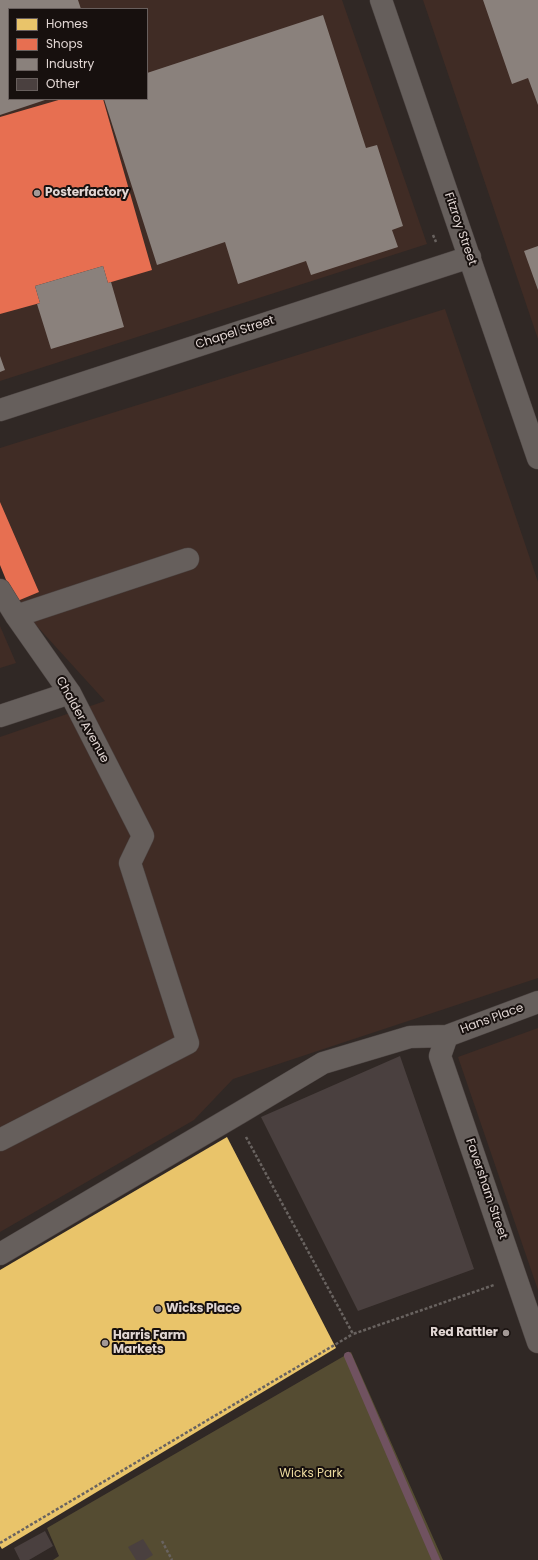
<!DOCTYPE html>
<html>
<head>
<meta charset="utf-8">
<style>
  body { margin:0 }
  #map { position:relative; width:538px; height:1560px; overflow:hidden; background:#302825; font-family:Poppins,sans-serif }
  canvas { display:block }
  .legend { position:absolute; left:8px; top:8px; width:140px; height:92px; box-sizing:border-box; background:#17100e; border:1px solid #685f5d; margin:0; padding:5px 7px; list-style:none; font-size:12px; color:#e1d6d3 }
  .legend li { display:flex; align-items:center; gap:8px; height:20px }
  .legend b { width:20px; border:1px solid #685f5d }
</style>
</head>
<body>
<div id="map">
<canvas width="538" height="1560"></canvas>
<ul class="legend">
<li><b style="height:11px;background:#e9c46a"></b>Homes</li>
<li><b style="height:11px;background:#e76f51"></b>Shops</li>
<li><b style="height:11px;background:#8a817c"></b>Industry</li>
<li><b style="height:11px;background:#4a403f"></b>Other</li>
</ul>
</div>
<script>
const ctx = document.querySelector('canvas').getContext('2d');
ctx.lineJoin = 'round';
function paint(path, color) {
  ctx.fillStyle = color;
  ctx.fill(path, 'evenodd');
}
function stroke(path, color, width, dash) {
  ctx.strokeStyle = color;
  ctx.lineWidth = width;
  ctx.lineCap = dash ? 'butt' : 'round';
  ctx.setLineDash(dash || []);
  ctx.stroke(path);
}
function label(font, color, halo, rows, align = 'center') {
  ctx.font = font + ' Poppins,sans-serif';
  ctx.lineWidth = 4;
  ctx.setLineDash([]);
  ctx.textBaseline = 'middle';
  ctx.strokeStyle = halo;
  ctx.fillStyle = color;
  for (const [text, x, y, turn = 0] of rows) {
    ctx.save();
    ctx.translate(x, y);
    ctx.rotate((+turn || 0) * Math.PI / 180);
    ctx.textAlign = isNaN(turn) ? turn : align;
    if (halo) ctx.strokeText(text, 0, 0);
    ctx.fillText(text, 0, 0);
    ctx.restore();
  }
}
const built = new Path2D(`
  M0 0H342L427 244 0 381ZM9 9H147V99H9Z
  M423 0H538V339Z
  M445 309 538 582V978L233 1079 194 1120 0 1232V737L105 701 15 602 0 565V448Z
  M0 626 16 663 0 668Z
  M538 1028V1290L458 1057Z`);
const green = new Path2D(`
  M351 1352 443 1560H53L59 1556 47 1528Z`);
const homes = new Path2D(`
  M227 1137 336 1348 2 1549 0 1546V1270Z`);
const shops = new Path2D(`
  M62 99H103L152 270 108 283 103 266 35 286 40 303 0 314V117Z
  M0 502 39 592 15 602 0 565Z`);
const industry = new Path2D(`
  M0 0H78L81 9H9V99H48L0 115Z
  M483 0H538V105L528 78 512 84Z
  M323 15 366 148 377 145 403 226 392 230 398 247 311 275 306 261 238 284 225 242 157 265 104 99H147V73Z
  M538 246V290L524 251Z
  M103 266 108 283 111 282 124 327 51 349 37 304 40 303 35 286Z
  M0 356 5 370 0 372Z`);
const stream = new Path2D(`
  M348 1356 436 1560`);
const building = new Path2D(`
  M400 1056 474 1269 358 1311 261 1117Z
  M45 1531 53 1546 29 1560H20L14 1548Z
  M143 1539 153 1555 145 1560H136L128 1547Z`);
const path = new Path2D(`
  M433 235 436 242
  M246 1137 353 1334 494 1285
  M162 1541 172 1560
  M0 1543 353 1334`);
const minor = new Path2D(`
  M381 0 538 458
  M0 410 470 257
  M0 590 16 616 70 693 143 836 130 863 188 1043 0 1140
  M16 616 188 559
  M0 716 70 693
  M447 1036 440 1056 538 1342
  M0 1254 241 1112 323 1063 410 1037 447 1036 538 1002`);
const markers = [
  [37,193,4,"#a39996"],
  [158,1309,4,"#a39996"],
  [506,1333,4,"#a39996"],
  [105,1343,4,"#a39996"]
];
const poiNames = [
  ["Posterfactory",45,193],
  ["Wicks Place",166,1309],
  ["Red Rattler",498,1333,"right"],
  ["Harris Farm",113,1336],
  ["Markets",113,1350]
];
const streetNames = [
  ["Fitzroy Street",460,229,71],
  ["Chapel Street",235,333,-18],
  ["Chalder Avenue",82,720,61],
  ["Hans Place",492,1019,-20],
  ["Faversham Street",486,1189,71]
];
const parkNames = [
  ["Wicks Park",311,1474]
];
paint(built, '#402c25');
paint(green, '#554c32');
paint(homes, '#e9c46a');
paint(shops, '#e76f51');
paint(industry, '#8a817c');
stroke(stream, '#705260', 8);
paint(building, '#4a403f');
stroke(minor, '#4c4442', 23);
stroke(path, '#696360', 2.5, [3, 2]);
stroke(minor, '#665f5c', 22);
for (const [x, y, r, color] of markers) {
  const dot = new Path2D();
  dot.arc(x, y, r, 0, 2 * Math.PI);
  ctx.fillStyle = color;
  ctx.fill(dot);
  stroke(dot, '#17100e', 1.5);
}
label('bold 12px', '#e1d6d3', '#17100e', poiNames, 'left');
label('12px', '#e1d6d3', '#17100e', streetNames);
label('12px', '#ecda9f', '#17100e', parkNames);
</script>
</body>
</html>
